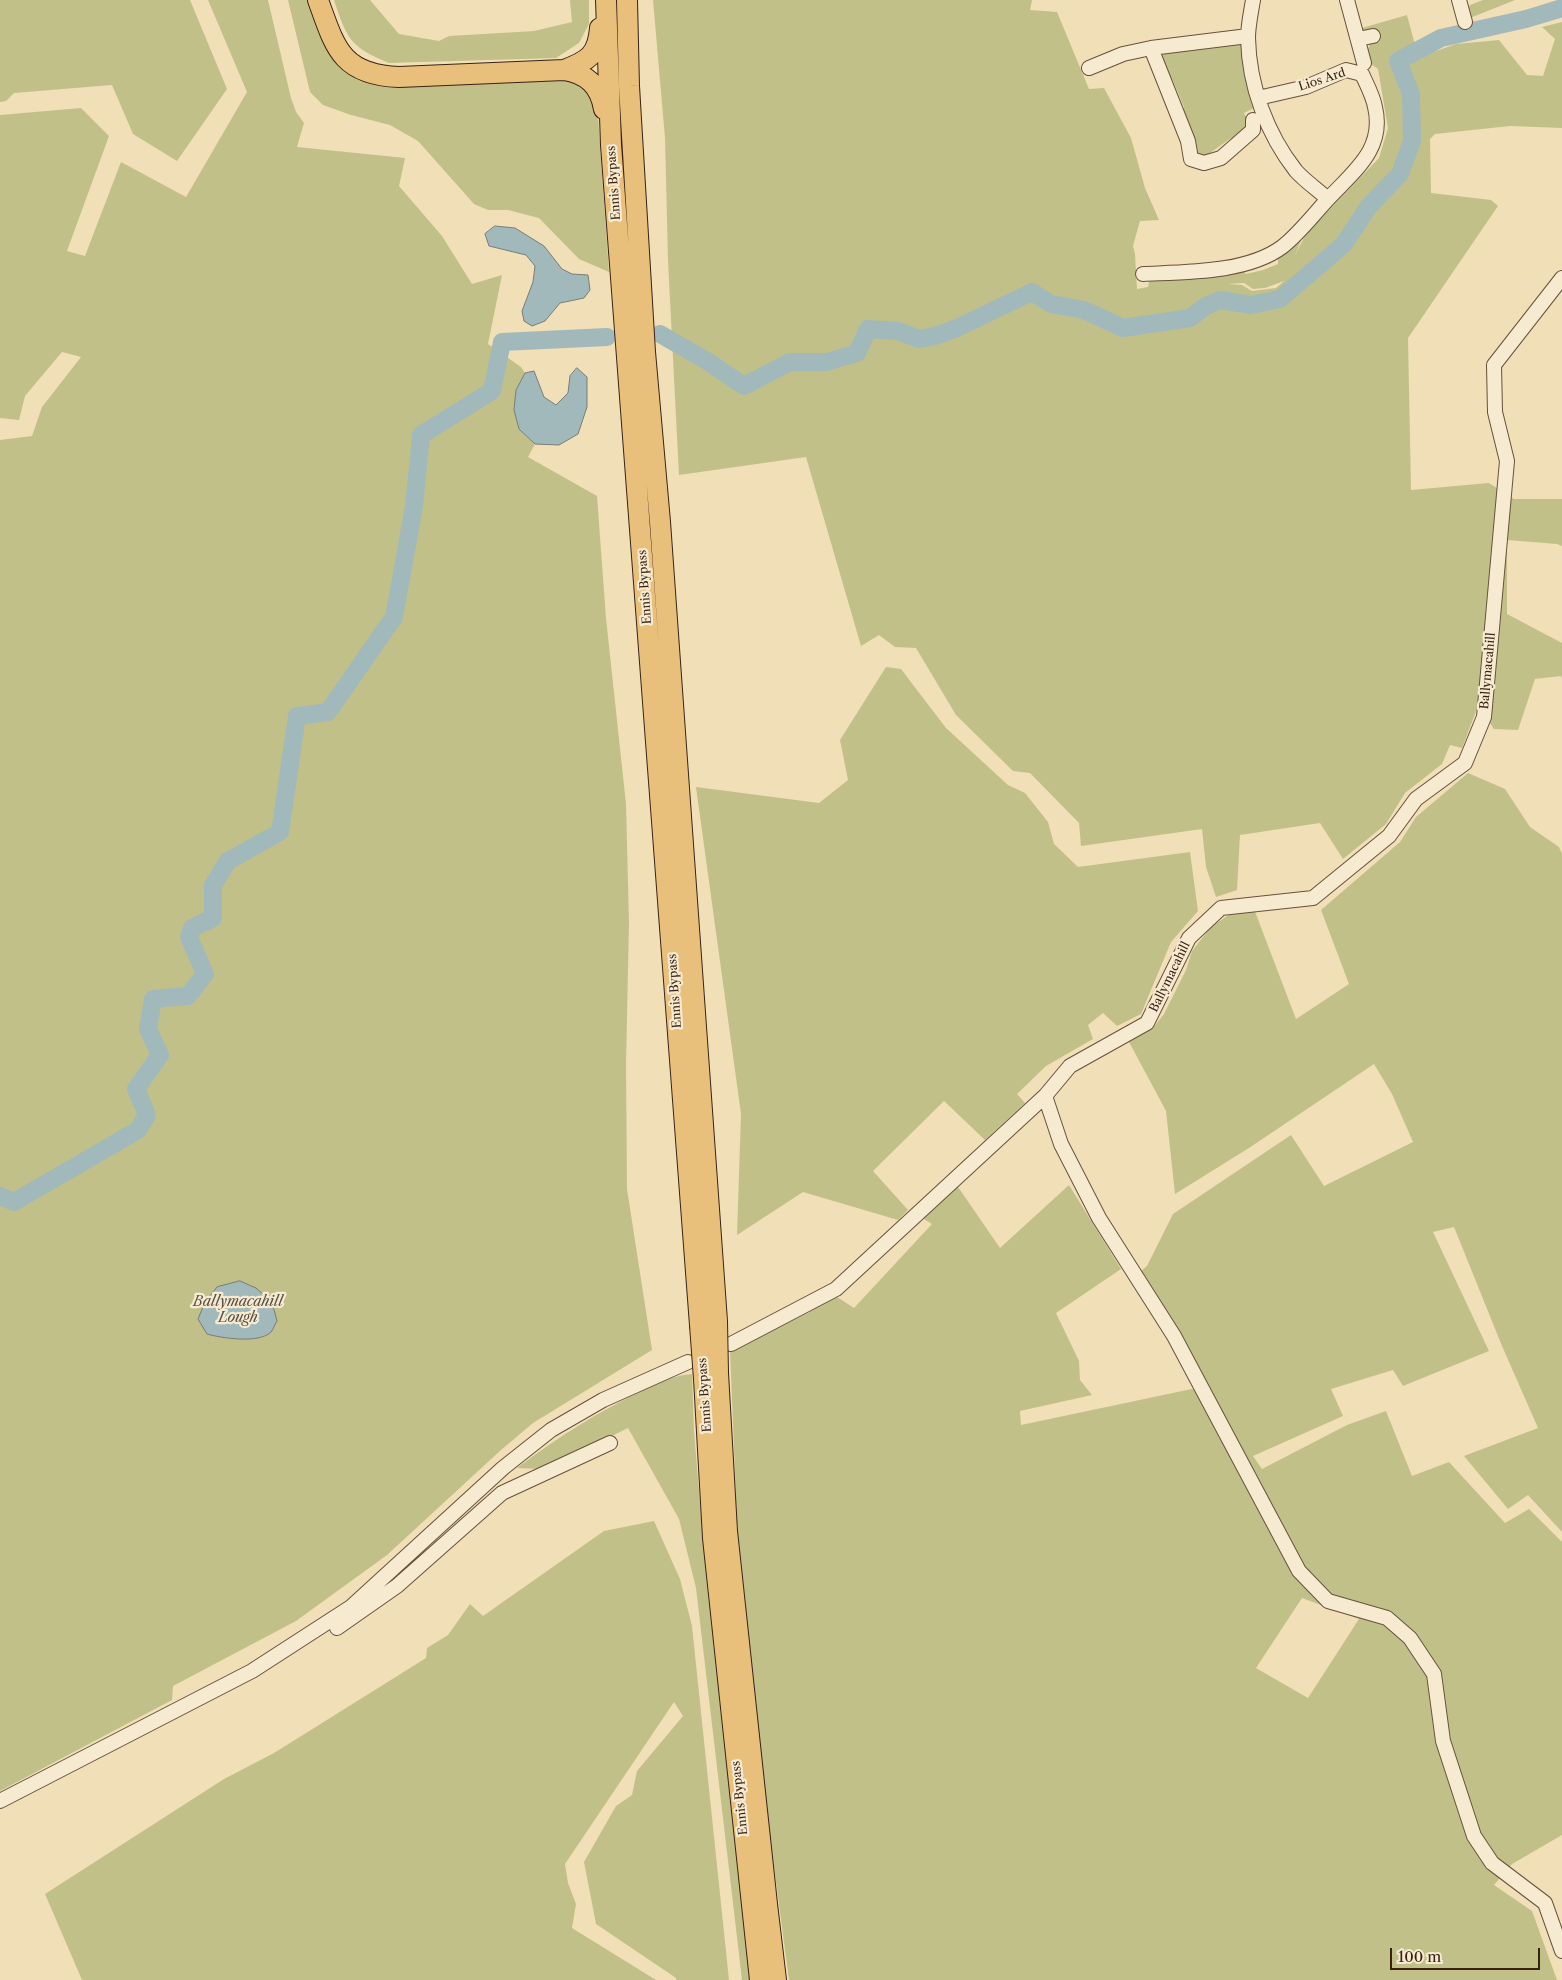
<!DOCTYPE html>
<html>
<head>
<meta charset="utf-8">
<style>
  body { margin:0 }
  #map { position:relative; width:1562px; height:1980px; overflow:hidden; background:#f1dfb7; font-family:"Libre Caslon Text",serif }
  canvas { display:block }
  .scale { position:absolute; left:1390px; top:1948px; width:150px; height:22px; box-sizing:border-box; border:2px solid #392214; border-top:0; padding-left:6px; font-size:15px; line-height:18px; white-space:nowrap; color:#392214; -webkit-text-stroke:4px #f6ead0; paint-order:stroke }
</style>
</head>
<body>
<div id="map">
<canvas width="1562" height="1980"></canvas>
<div class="scale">100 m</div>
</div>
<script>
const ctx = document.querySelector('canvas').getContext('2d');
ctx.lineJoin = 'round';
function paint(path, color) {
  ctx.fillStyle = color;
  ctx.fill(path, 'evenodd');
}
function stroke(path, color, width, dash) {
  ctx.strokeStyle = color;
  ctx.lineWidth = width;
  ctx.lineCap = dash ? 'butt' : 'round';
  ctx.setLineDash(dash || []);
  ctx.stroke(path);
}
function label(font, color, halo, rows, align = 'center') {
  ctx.font = font + ' "Libre Caslon Text",serif';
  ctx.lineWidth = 4.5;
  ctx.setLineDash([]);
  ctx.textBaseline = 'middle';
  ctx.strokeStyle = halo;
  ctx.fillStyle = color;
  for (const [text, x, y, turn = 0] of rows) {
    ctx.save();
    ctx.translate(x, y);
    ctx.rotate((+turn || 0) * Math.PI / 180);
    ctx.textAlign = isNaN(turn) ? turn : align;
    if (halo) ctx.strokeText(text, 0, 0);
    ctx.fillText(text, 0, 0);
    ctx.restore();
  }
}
const green = new Path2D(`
  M0 0H190L227 89 177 161 133 134 112 85 14 93 6 101 0 102Z
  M208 0H268L291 98 296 112 304 123 297 147 405 158 399 186 442 236 472 284 502 275 488 344 521 367 525 373 516 390 519 429 535 444 528 457 597 496 606 618 626 804 629 922 626 1065 627 1189 652 1350 533 1423 501 1450 387 1555 296 1621 173 1686 172 1700 0 1791V440L32 436 42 407 81 357 62 352 25 396 19 420 0 418V115L81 108 109 136 67 251 85 256 121 162 186 197 247 92Z
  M288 0H316L350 73 565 76 585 86 597 101 609 272 579 259 539 218 508 210H488L474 204 418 141 390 125 351 115 323 105 310 92Z
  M334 0H370L399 34 439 41 449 36 534 31 572 22 570 0H589V24L579 43 556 58 389 63C350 47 347 39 334 0Z
  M653 0H1032L1030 10 1057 12 1089 89 1104 88 1131 138 1145 188 1159 220 1140 221 1133 246 1135 254 1137 289 1148 287 1149 282 1156 277 1241 268 1246 274 1263 270 1278 264V256L1303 236 1295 255 1306 234 1379 158 1388 128 1378 69 1371 64 1366 54 1370 44 1380 41 1376 31 1363 32 1362 28 1407 15 1415 45 1404 49 1408 61 1456 44 1499 40 1527 75 1543 76 1555 39 1542 27 1562 22V128L1510 126 1435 134 1430 139 1431 193 1491 200 1498 206 1408 338 1411 490 1489 483 1514 499H1562V546L1557 544 1507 540V614L1562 643V679L1561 676 1535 679 1518 730 1494 729 1478 706 1462 748 1450 745 1442 764 1405 793 1386 824 1343 859 1320 823 1240 835 1237 890 1216 897 1206 867 1202 829 1081 846 1079 823 1030 773 1013 771 956 715 916 648 895 647 879 635 861 646 806 457 679 475 668 261 665 138ZM1284 281 1276 288 1252 291 1242 285 1228 284 1244 283 1253 289 1265 288Z
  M1483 0H1515L1470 18 1466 13 1470 5Z
  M1233 42 1241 45C1249 57 1249 91 1254 108L1244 113 1248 121 1244 129 1235 141 1231 138 1210 153V157L1195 156 1182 114 1184 107 1172 79 1166 77 1161 57 1166 51Z
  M886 667 901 669 946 728 1008 785 1025 793 1048 822 1054 844 1078 867 1190 852 1198 911 1171 942 1141 1014 1117 1026 1103 1013 1088 1025 1093 1039 1046 1066 1017 1094 1025 1103 985 1140 944 1101 873 1171 908 1210 898 1220 803 1192 737 1235 741 1114 696 787 819 803 848 780 840 740Z
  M1468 773 1505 789 1530 827 1559 847 1562 854V1532L1528 1495 1508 1509 1464 1456 1538 1428 1502 1346 1454 1227 1433 1232 1489 1351 1403 1386 1393 1370 1331 1389 1343 1416 1253 1456 1262 1469 1347 1425 1386 1411 1412 1476 1449 1462 1505 1523 1529 1509 1562 1542V1835L1512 1864 1494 1885 1532 1911 1557 1980H789L768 1822 737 1522 730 1350 808 1313 834 1295 854 1308 932 1224 922 1218 956 1184 1000 1248 1069 1185 1121 1269 1056 1313 1079 1361 1080 1380 1092 1395 1020 1411 1021 1425 1206 1386 1140 1272 1147 1266 1173 1214 1291 1135 1324 1186 1413 1142 1392 1094 1374 1064 1249 1148 1175 1194 1166 1111 1128 1040 1153 1028 1164 1014 1186 970 1192 951 1211 927 1230 914 1254 909 1296 1019 1349 984 1321 910 1400 842 1416 817ZM1302 1598 1359 1619 1308 1698 1256 1668Z
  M692 1374 694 1431 706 1575 750 1980H742L696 1588 679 1519 628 1428 560 1462 540 1469 517 1468C558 1437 596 1413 642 1391 659 1383 674 1375 692 1374Z
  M654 1521 680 1579 692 1626 729 1980H676V1978L596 1924 584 1862 616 1806 632 1795 637 1771 683 1716 674 1702 565 1864 568 1883 576 1904 572 1928 656 1980H82L45 1894 224 1779 274 1753 426 1658 427 1648 448 1635 470 1604 483 1616 604 1531Z`);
const water = new Path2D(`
  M495 226 515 228 544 246 562 269 572 274 588 275 590 290 584 298 560 303 545 321 532 326 524 321 522 311 533 282 535 266 526 255 489 246 485 234Z
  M577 368 587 377V407L578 434 559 445 535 444 519 429 514 410 516 390 525 373 534 371 544 397 556 405 568 393 570 376Z
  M240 1281 256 1288 272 1302 277 1321C275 1324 273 1330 271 1332 259 1344 221 1338 207 1334L198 1319 205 1302 217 1287Z`);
const river = new Path2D(`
  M660 334 707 361 744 386 790 362H827L857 353 868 329 898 331 919 339 935 336 957 328 1032 292 1051 304 1084 310 1123 328 1190 318 1206 306 1220 300 1251 305 1280 299 1344 244 1369 206 1400 174 1412 141 1411 94 1398 61 1441 38 1526 19 1562 8
  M0 1196 14 1202 138 1130 147 1115 136 1089 160 1055 148 1029 153 999 188 996 205 974 189 937 192 928 213 918V885L228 861 280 832 297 716 328 712 394 617 414 506 421 435 492 391 502 342 607 337`);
const minor = new Path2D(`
  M1347 0 1364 63
  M1459 0 1465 22
  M1358 39 1373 36
  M1151 48 1188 141 1191 159 1204 163 1221 158 1253 130V120
  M1089 68 1123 54 1151 48 1248 36
  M1258 98 1306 87 1346 70 1362 74C1367 85 1373 96 1375 107 1385 149 1354 171 1328 199
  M1143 274C1186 272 1247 273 1282 247 1298 235 1314 214 1328 199 1318 190 1305 181 1296 171 1267 134 1249 86 1248 38 1248 26 1251 12 1253 0
  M1045 1096 1061 1144 1099 1218 1174 1336 1299 1571 1328 1601 1387 1618 1410 1638 1434 1674 1443 1741 1474 1836 1492 1863 1545 1903 1562 1951
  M731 1344 836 1289 1045 1096 1070 1066 1147 1023 1189 938 1221 908 1313 898 1389 836 1416 799 1465 763 1484 717 1507 461 1495 412 1494 365 1562 278
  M337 1628 397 1586 502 1493 610 1443
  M0 1801 252 1671 351 1607 503 1468 551 1430 603 1400 688 1362`);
const highway = new Path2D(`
  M318 0C335 47 341 75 399 77L564 70C588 74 600 86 604 109
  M606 0 611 145 700 1325
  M627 0 629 86 645 352 660 522 717 1321
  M564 70C588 61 598 55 600 28
  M718 1373 727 1531 767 1904 776 1980
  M704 1379 713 1538 760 1980`);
const highwayBridge = new Path2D(`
  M717 1321 718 1373
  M700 1325 704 1379`);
const streetNames = [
  ["Lios Ard",1322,80,-18],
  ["Ennis Bypass",614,183,-94],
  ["Ennis Bypass",645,587,-94],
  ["Ballymacahill",1488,671,-85],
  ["Ballymacahill",1170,977,-64],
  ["Ennis Bypass",675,991,-94],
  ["Ennis Bypass",705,1395,-94],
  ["Ennis Bypass",740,1798,-96]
];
const waterNames = [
  ["Ballymacahill",238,1302],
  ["Lough",238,1318]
];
paint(green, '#c2c089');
paint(water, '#a1b9bb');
stroke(water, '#777d78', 1);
stroke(river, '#a1b9bb', 18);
stroke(minor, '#67513d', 16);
stroke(highway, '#392214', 22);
stroke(minor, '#f6ead0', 14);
stroke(highway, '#e8c07c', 20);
stroke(highwayBridge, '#392214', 22, []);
stroke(highwayBridge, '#e8c07c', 20);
label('12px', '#392214', '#f6ead0', streetNames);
label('italic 14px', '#584f46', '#f6ead0', waterNames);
</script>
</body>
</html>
